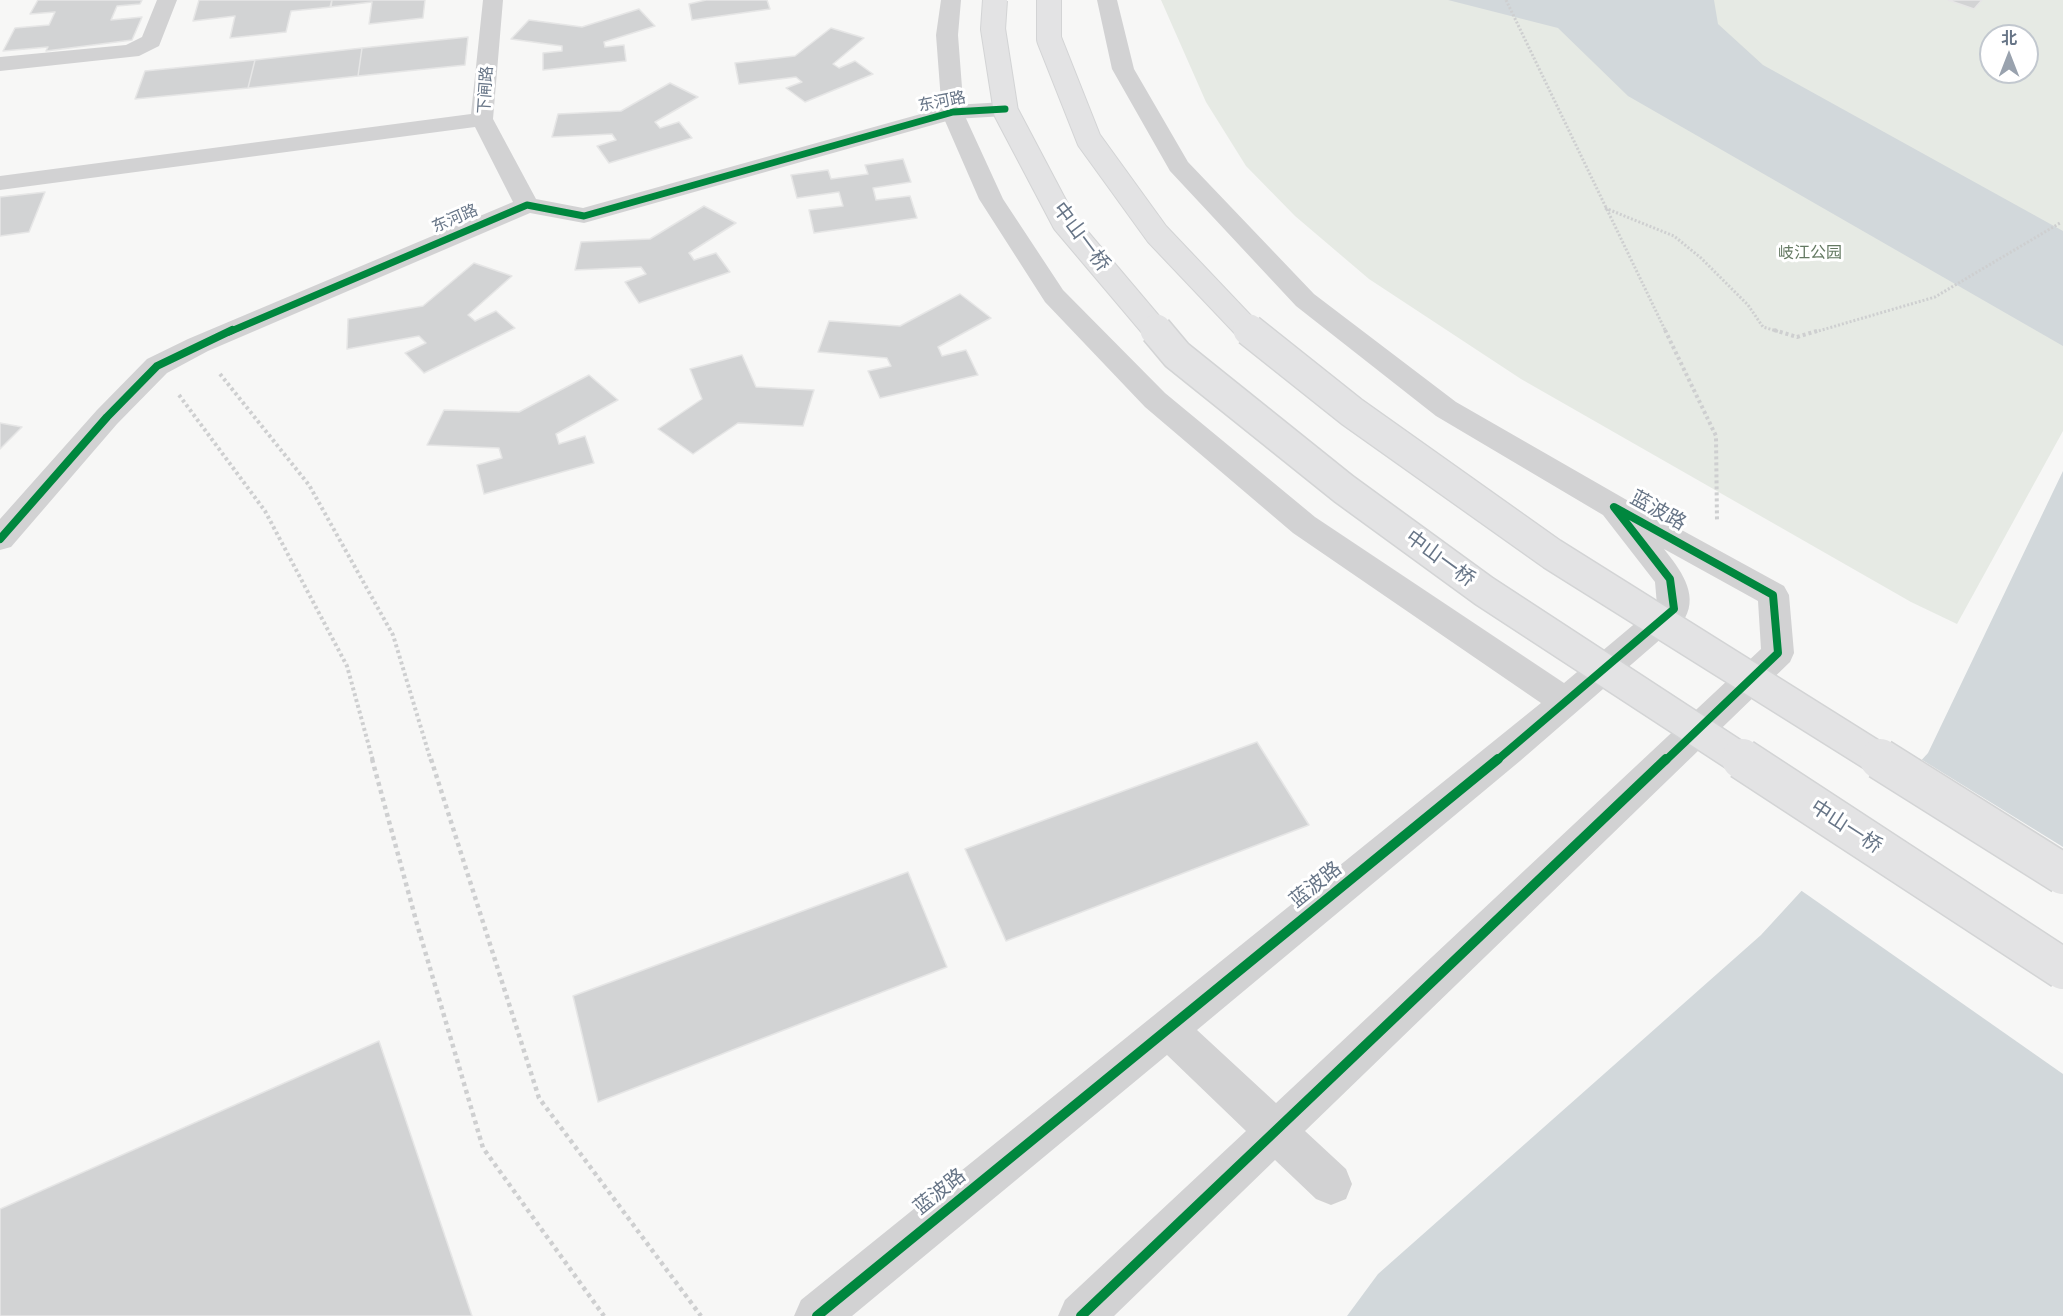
<!DOCTYPE html>
<html>
<head>
<meta charset="utf-8">
<style>
  body { margin:0 }
  #map { position:relative; width:2063px; height:1316px; overflow:hidden; background:#f7f7f6; font-family:"Open Sans","Noto Sans SC",sans-serif }
  canvas { display:block }
  .north { position:absolute; left:1979px; top:24px; width:60px; height:60px; box-sizing:border-box; background:#fff; border:2px solid #c2c8cf; border-radius:50%; rotate:0deg; font-size:16px; font-weight:700; line-height:24px; text-align:center; color:#677587 }
  .north::after { content:''; display:block; margin:auto; width:21px; height:27px; background:#99a2ae; clip-path:polygon(50% 0,100% 100%,50% 72%,0 100%) }
</style>
</head>
<body>
<div id="map">
<canvas width="2063" height="1316"></canvas>
<div class="north">北</div>
</div>
<script>
const ctx = document.querySelector('canvas').getContext('2d');
ctx.lineJoin = 'round';
function paint(path, color) {
  ctx.fillStyle = color;
  ctx.fill(path, 'evenodd');
}
function stroke(path, color, width, dash) {
  ctx.strokeStyle = color;
  ctx.lineWidth = width;
  ctx.lineCap = dash ? 'butt' : 'round';
  ctx.setLineDash(dash || []);
  ctx.stroke(path);
}
function label(font, color, halo, rows, align = 'center') {
  ctx.font = font + ' "Open Sans","Noto Sans SC",sans-serif';
  ctx.lineWidth = 6;
  ctx.setLineDash([]);
  ctx.textBaseline = 'middle';
  ctx.strokeStyle = halo;
  ctx.fillStyle = color;
  for (const [text, x, y, turn = 0] of rows) {
    ctx.save();
    ctx.translate(x, y);
    ctx.rotate((+turn || 0) * Math.PI / 180);
    ctx.textAlign = isNaN(turn) ? turn : align;
    if (halo) ctx.strokeText(text, 0, 0);
    ctx.fillText(text, 0, 0);
    ctx.restore();
  }
}
const green = new Path2D(`
  M1161 0H2063V431L1957 624 1911 602 1521 379 1369 279 1295 216 1246 166 1206 102ZM1991 36H2027V72H1991Z`);
const water = new Path2D(`
  M1448 0H1714L1718 24 1763 65 2063 231V346L1628 96 1558 28Z
  M2063 471V1316H1347L1378 1274 1761 935 1928 753Z`);
const pier = new Path2D(`
  M1919 758 2063 847V1074L1799 889Z`);
const building = new Path2D(`
  M38 0H142L140 4 117 6 111 20 142 17 132 40 46 51 48 47 3 51 15 28 49 25 55 12 30 14Z
  M199 0H332L331 7 291 11 286 32 230 38 235 16 193 21Z
  M332 0H425L423 18 369 24 372 2 330 7Z
  M706 0H767L770 9 692 20 689 4Z
  M1948 0H1982L1974 9Z
  M639 9 655 26 604 42 605 47 624 45 626 61 543 70V53L562 51V46L511 39 529 20 582 27Z
  M831 28 864 38 833 64 839 68 855 61 873 74 805 102 786 88 802 82 796 77 739 84 735 63 795 56Z
  M468 37 465 65 358 76 362 48Z
  M362 48 358 76 248 88 255 60Z
  M255 60 248 88 135 99 145 71Z
  M670 83 698 97 655 122 660 128 679 122 692 138 609 163 597 146 616 140 612 134 552 137 558 114 621 111Z
  M903 159 911 182 873 188 876 200 910 196 917 218 814 233 809 210 843 206 839 192 797 198 791 175 828 170 831 179 868 174 865 165Z
  M45 192 29 232 0 236V197Z
  M704 206 736 223 689 253 694 260 716 253 730 272 639 303 625 282 646 274 641 267 575 270 581 242 650 239Z
  M474 263 512 276 468 315 475 321 496 311 515 328 424 373 405 353 426 343 419 336 347 349 348 319 423 306Z
  M960 294 991 318 938 347 942 356 966 350 978 375 880 398 868 371 891 366 887 358 818 352 829 321 900 326Z
  M742 355 756 387 814 390 803 426 738 423 693 454 658 429 702 399 690 369Z
  M589 375 618 400 556 434 559 444 585 436 594 463 484 494 477 465 502 458 499 448 427 445 444 410 519 412Z
  M0 423 22 427 0 449Z
  M1257 742 1309 825 1006 941 965 849Z
  M908 872 947 967 598 1102 573 996Z
  M379 1041 472 1316H0V1209Z`);
const pathFar2 = new Path2D(`
  M1506 0 1666 332
  M1605 208 1674 236 1701 258 1748 305 1763 327 1780 332
  M1815 332 1935 297 2060 223`);
const pathFar1 = new Path2D(`
  M1665 330 1716 436 1717 522
  M1774 330 1797 337 1820 330
  M220 374 309 485 393 635 431 761
  M179 395 265 511 347 666 373 761`);
const path = new Path2D(`
  M372 759 417 924 483 1148 604 1316
  M431 759 539 1098 701 1316`);
const minor = new Path2D(`
  M157 0H177L159 46 139 56 0 71V57L126 45 142 37Z
  M483 0H503L493 119 536 199 583 208 953 105 1005 102 1013 104 1016 109 1013 114 1005 116 954 119 584 223 530 213 208 351 167 373 117 424 11 547 0 550V519L97 410 147 359 188 339 513 202 475 127 0 190V176L471 114Z`);
const tertiary = new Path2D(`
  M941 0H961L958 35 964 114 1003 199 1063 290 1165 393 1315 517 1564 683 1657 605 1655 582 1603 515 1436 416 1296 306 1170 171 1112 69 1097 0H1117L1134 69 1188 162 1314 294 1456 402 1625 499 1784 586 1789 595 1794 653 1790 662 1305 1131 1346 1169 1352 1184 1346 1199 1331 1205 1316 1199 1275 1160 1114 1316H1058L1065 1300 1246 1131 1167 1055 852 1316H794L801 1300 1541 703 1293 533 1145 407 1045 302 979 199 942 114 936 35ZM1664 549 1758 601 1761 649 1276 1103 1197 1030 1520 761 1685 618C1699 593 1679 568 1664 549Z`);
const secondaryBridgeFar2 = new Path2D(`
  M995 0 993 29 1006 112 1064 222 1157 332
  M1049 0V39L1089 140 1157 234 1250 332`);
const secondaryBridgeFar1 = new Path2D(`
  M1156 330 1177 355 1344 489 1484 591 1744 761
  M1249 330 1352 412 1552 554 1882 761`);
const secondaryBridge = new Path2D(`
  M1742 759 2063 969
  M1880 759 2063 874`);
const cyclewayFar2 = new Path2D(`
  M229 332 527 205 584 216 953 112 1005 109`);
const cyclewayFar1 = new Path2D(`
  M0 539 107 417 157 366 232 330
  M1496 761 1674 609 1670 579 1614 507 1773 595 1778 653 1665 761`);
const cycleway = new Path2D(`
  M817 1316 1498 759
  M1081 1316 1666 759`);
const farStreetnames = [
  ["下闸路",486,90,-86],
  ["东河路",942,102,-11],
  ["东河路",455,219,-23]
];
const farParknames = [
  ["岐江公园",1810,253]
];
const streetNames = [
  ["中山一桥",1081,237,53],
  ["蓝波路",1658,511,29],
  ["中山一桥",1440,559,36],
  ["中山一桥",1846,827,33],
  ["蓝波路",1316,885,-39],
  ["蓝波路",940,1192,-39]
];
paint(green, '#e6eae4');
paint(water, '#d2d8db');
paint(pier, '#f7f7f6');
paint(building, '#d2d3d4');
stroke(building, '#e6e6e6', 1.5);
stroke(pathFar2, '#cecfd0', 3, [2, 2]);
stroke(pathFar1, '#cecfd0', 4, [3, 3]);
stroke(path, '#cecfd0', 4.5, [4, 4]);
paint(minor, '#d2d2d3');
paint(tertiary, '#d2d2d3');
stroke(secondaryBridgeFar2, '#d3d4d5', 26, []);
stroke(secondaryBridgeFar1, '#d3d4d5', 34, []);
stroke(secondaryBridge, '#d3d4d5', 43, []);
stroke(secondaryBridgeFar2, '#e3e3e4', 24);
stroke(secondaryBridgeFar1, '#e3e3e4', 31);
stroke(secondaryBridge, '#e3e3e4', 40);
stroke(cyclewayFar2, '#00873e', 7);
stroke(cyclewayFar1, '#00873e', 8);
stroke(cycleway, '#00873e', 10);
label('16px', '#677587', '#fff', farStreetnames);
label('16px', '#647962', '#fff', farParknames);
label('20px', '#677587', '#fff', streetNames);
</script>
</body>
</html>
